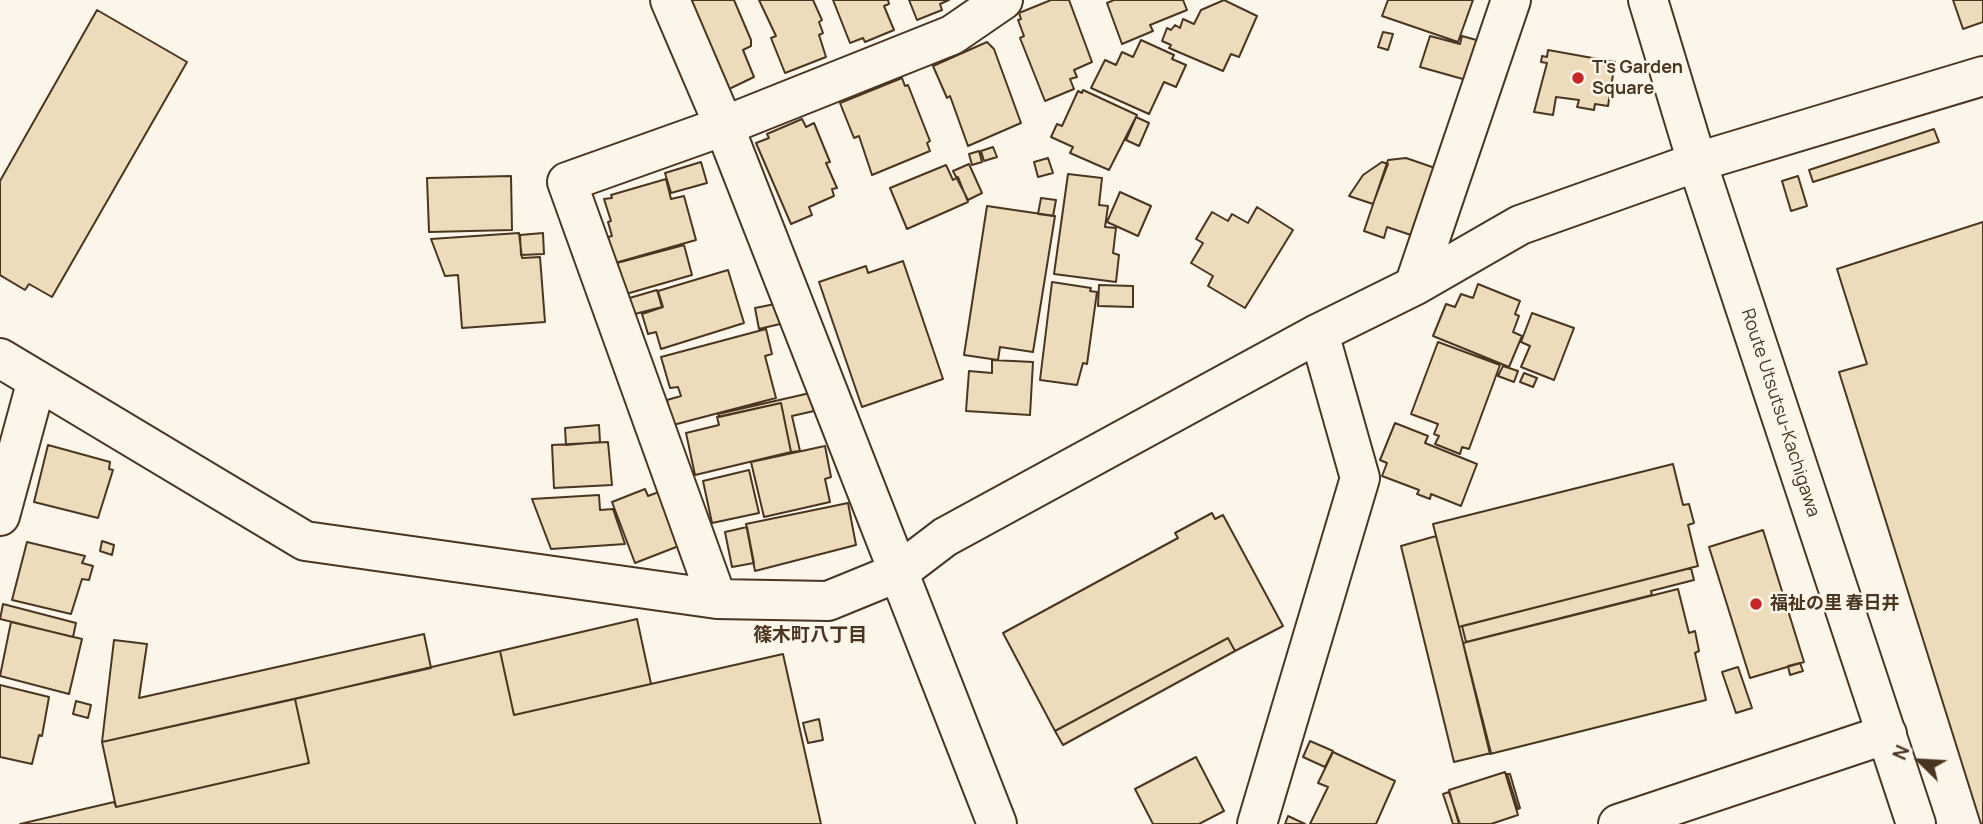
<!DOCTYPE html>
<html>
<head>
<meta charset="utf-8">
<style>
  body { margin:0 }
  #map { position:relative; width:1983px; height:824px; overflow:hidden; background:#fbf6e9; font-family:Manrope,sans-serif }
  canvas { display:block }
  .north { position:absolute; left:1885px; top:726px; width:70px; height:70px; -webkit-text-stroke:5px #fbf6e9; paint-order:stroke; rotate:294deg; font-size:19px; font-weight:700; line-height:28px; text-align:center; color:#4a3520 }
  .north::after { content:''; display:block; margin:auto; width:24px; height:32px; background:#4a3520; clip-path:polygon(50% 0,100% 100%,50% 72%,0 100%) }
</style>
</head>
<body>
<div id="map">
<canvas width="1983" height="824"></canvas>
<div class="north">N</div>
</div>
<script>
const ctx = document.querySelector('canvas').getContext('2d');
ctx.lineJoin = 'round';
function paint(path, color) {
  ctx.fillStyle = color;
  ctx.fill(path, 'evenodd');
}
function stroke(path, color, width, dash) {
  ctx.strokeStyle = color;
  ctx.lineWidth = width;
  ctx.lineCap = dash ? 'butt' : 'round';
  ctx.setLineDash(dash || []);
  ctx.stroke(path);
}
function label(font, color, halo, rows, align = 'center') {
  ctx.font = font + ' Manrope,"Noto Sans JP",sans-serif';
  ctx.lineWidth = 5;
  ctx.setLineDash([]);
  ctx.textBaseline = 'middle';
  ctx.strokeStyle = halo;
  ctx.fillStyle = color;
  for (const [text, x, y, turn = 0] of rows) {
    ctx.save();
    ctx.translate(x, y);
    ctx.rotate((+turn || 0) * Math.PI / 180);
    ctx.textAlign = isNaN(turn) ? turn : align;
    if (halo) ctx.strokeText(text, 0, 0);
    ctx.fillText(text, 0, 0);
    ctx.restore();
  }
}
const building = new Path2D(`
  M685 0H734L751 40V46L743 50 754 77 729 89 728 85 723 86Z
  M759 0H813L822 20 819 22 823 33 819 35 826 57 785 73 771 38 776 36Z
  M833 0H888L889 4 884 6 894 30 865 42 863 38 850 43Z
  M909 0H949L940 4 942 10 917 20Z
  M1051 0H1069L1092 62 1074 70 1077 77 1070 79 1074 89 1045 101 1020 38 1024 36 1018 20 1021 19 1019 13Z
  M1114 0H1183L1187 10 1150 25 1153 31 1122 44 1107 3Z
  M1224 0 1257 16 1239 57 1231 54 1223 71 1169 48 1171 45 1162 41 1167 28 1171 30 1175 25 1180 28 1183 19 1194 24 1201 10Z
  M1388 0H1473L1458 42 1382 16Z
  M1953 0H1983V22L1963 29Z
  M97 10 187 62 52 297 29 284 25 290 0 275V181Z
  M1383 32 1393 34 1388 50 1378 47Z
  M1430 36 1460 44 1462 36 1480 41 1470 81 1420 67Z
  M1141 40 1174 55 1172 59 1186 65 1176 87 1164 82 1149 114 1091 88 1105 60 1116 65 1122 52 1133 57Z
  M987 42 994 49 1021 123 968 146 954 107 950 96 947 98 933 66Z
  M1548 50 1615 62 1608 106 1595 104 1594 110 1577 107 1579 100 1556 97 1553 115 1534 112 1547 63 1541 62 1542 56 1547 57Z
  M902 78 905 86 908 85 930 141 927 143 930 151 872 175 859 136 854 138 840 103Z
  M1083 90 1137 115 1109 170 1070 153 1073 147 1051 137 1057 124 1062 126 1078 91 1082 93Z
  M1136 117 1149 123 1139 146 1126 140Z
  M802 119 806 127 814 123 830 162 826 163 837 188 832 189 834 196 809 207 812 215 791 224 756 143 769 138 767 134Z
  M1934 129 1939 142 1813 182 1809 170Z
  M993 147 997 157 984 161 981 151Z
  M979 151 982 162 972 165 969 154Z
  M1048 158 1053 173 1038 177 1034 162Z
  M1406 158 1435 168 1411 235 1387 227 1384 238 1364 231 1388 160Z
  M701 162 707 183 671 193 665 173Z
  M1382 162 1388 164 1373 204 1349 196 1363 175Z
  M969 164 982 193 968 200 953 171Z
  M946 165 953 180 958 177 968 202 907 229 890 188Z
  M1068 174 1102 178 1099 205 1108 206 1105 227 1116 228 1113 253 1119 255 1116 282 1054 274Z
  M511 176 512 230 429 232 427 178Z
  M1798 176 1807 206 1791 211 1782 181Z
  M666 179 671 199 684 196 696 240 615 263 608 237 612 236 608 222 611 221 604 199 612 198 611 195Z
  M1120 192 1151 206 1138 236 1107 222Z
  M1041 198 1056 200 1053 216 1038 214Z
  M987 206 1055 216 1033 352 1000 347 998 360 964 355Z
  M1257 207 1293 230 1245 308 1208 286 1213 276 1191 263 1203 243 1196 239 1212 212 1228 221 1232 214 1248 223Z
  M1983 222V824H1981L1839 372 1867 364 1837 269Z
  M519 233 522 258 540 257 545 322 462 328 458 275 445 276 431 239Z
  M543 233 544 254 521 255 520 235Z
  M684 245 692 275 626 294 617 263Z
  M903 261 943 379 862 407 819 282 866 266 868 273Z
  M728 270 744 323 661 349 656 332 648 334 642 314 663 307 658 291Z
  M1052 282 1091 288 1090 291 1097 292 1087 364 1083 363 1077 385 1040 380Z
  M1478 284 1520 301 1515 314 1519 316 1513 332 1522 336 1509 367 1433 336 1446 304 1455 307 1461 294 1473 298Z
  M1099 285 1133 286V307L1098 306Z
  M657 290 662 307 631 315 626 299Z
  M775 304 780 324 759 329 755 308Z
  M1532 313 1574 328 1554 380 1521 367 1530 346 1521 342Z
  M766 329 772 354 765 356 776 398 673 425 667 400 681 396 678 387 670 388 661 357Z
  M1438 342 1500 365 1469 449 1462 447 1460 454 1435 444 1439 436 1434 434 1438 424 1411 414Z
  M992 360 1033 362 1030 415 966 411 969 371 992 373Z
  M1503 366 1518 371 1514 382 1498 376Z
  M1524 373 1537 378 1533 387 1520 382Z
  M810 393 814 411 792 416 800 451 791 452 781 403 719 417 718 414Z
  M781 403 791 452 695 475 686 433 719 425 717 417Z
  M1395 423 1428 436 1425 443 1477 464 1461 506 1431 494 1430 499 1417 494 1419 490 1382 476 1387 463 1380 460Z
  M599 425 600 442 566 445 565 428Z
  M608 442 612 485 554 488 552 445Z
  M48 445 110 462 109 469 113 470 98 518 34 502Z
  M825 446 831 477 825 479 830 502 764 517 751 462Z
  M1673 464 1683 505 1689 504 1694 523 1688 525 1698 566 1459 627 1433 524Z
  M749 470 759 513 712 523 703 481Z
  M645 489 648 496 664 490 684 544 635 563 612 502Z
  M599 495 600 510 613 509 625 544 551 549 532 499Z
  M848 503 856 545 755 571 746 524Z
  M1212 513 1215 519 1223 515 1283 626 1235 651 1228 638 1055 731 1003 633 1178 538 1175 533Z
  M747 527 754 563 732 567 725 532Z
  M1763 530 1804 662 1750 678 1709 547Z
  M1436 536 1491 753 1454 762 1401 546Z
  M102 541 114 545 112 555 100 551Z
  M27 542 85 556 82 563 93 566 89 580 82 579 71 614 12 600Z
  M1691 568 1694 580 1651 591 1652 595 1466 642 1462 626Z
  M1678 589 1689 633 1695 631 1699 651 1695 653 1706 700 1490 754 1463 643Z
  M3 604 76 623 73 637 0 619Z
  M637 619 651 684 514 715 500 651Z
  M11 622 82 639 69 694 0 676Z
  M424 634 431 668 102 742 114 640 147 644 139 698Z
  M1228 638 1235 651 1063 745 1055 731Z
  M500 651 514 715 783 654 821 824H20L114 802 116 807 309 763 295 699Z
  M1800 663 1803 671 1790 675 1788 666Z
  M1738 667 1752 708 1736 713 1722 672Z
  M0 685 49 697 42 736 39 735 32 764 0 757Z
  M295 699 309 763 116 807 102 742Z
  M76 701 91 705 88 718 73 714Z
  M819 719 823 740 808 743 803 723Z
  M1310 741 1333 751 1325 767 1303 757Z
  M1333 752 1395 781 1376 824H1310L1328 787 1318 783Z
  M1196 757 1224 811 1199 824H1153L1135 789Z
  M1505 772 1518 815 1491 824H1459L1449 790Z
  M1507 774H1510L1520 808 1518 809Z
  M1449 792 1460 824H1453L1443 794Z
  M1288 816 1305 824H1285Z`);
const street = new Path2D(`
  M670 0 724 126 997 824
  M1414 286 1511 0
  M0 358 305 541 717 599 828 601 899 572 945 537 1319 333 1414 286 1520 225 1697 162 1983 76
  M0 516 37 380
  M717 599 567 182 724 126 952 35 1003 0
  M1257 824 1360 478 1319 333
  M1618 824 1887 734`);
const secondary = new Path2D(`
  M1648 0 1697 162 1916 824`);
const markers = [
  [1578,78,7,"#c62828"],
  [1756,604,7,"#c62828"]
];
const poiNames = [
  ["T's Garden",1592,68],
  ["Square",1592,89],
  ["福祉の里 春日井",1770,604]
];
const streetNames = [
  ["Route Utsutsu-Kachigawa",1780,413,72]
];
const neighbourhoodNames = [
  ["篠木町八丁目",810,636]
];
paint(building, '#ecdcbc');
stroke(building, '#4a3520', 2);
stroke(street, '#4a3520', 42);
stroke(secondary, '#4a3520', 42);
stroke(street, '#fbf6e9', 38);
stroke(secondary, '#fbf6e9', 38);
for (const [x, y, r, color] of markers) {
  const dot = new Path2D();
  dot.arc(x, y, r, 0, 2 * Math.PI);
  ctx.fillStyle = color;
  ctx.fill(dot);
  stroke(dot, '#fbf6e9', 2.5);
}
label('bold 18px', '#4a3520', '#fbf6e9', poiNames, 'left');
label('18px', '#4a3520', '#fbf6e9', streetNames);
label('bold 19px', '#4a3520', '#fbf6e9', neighbourhoodNames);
</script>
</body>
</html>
